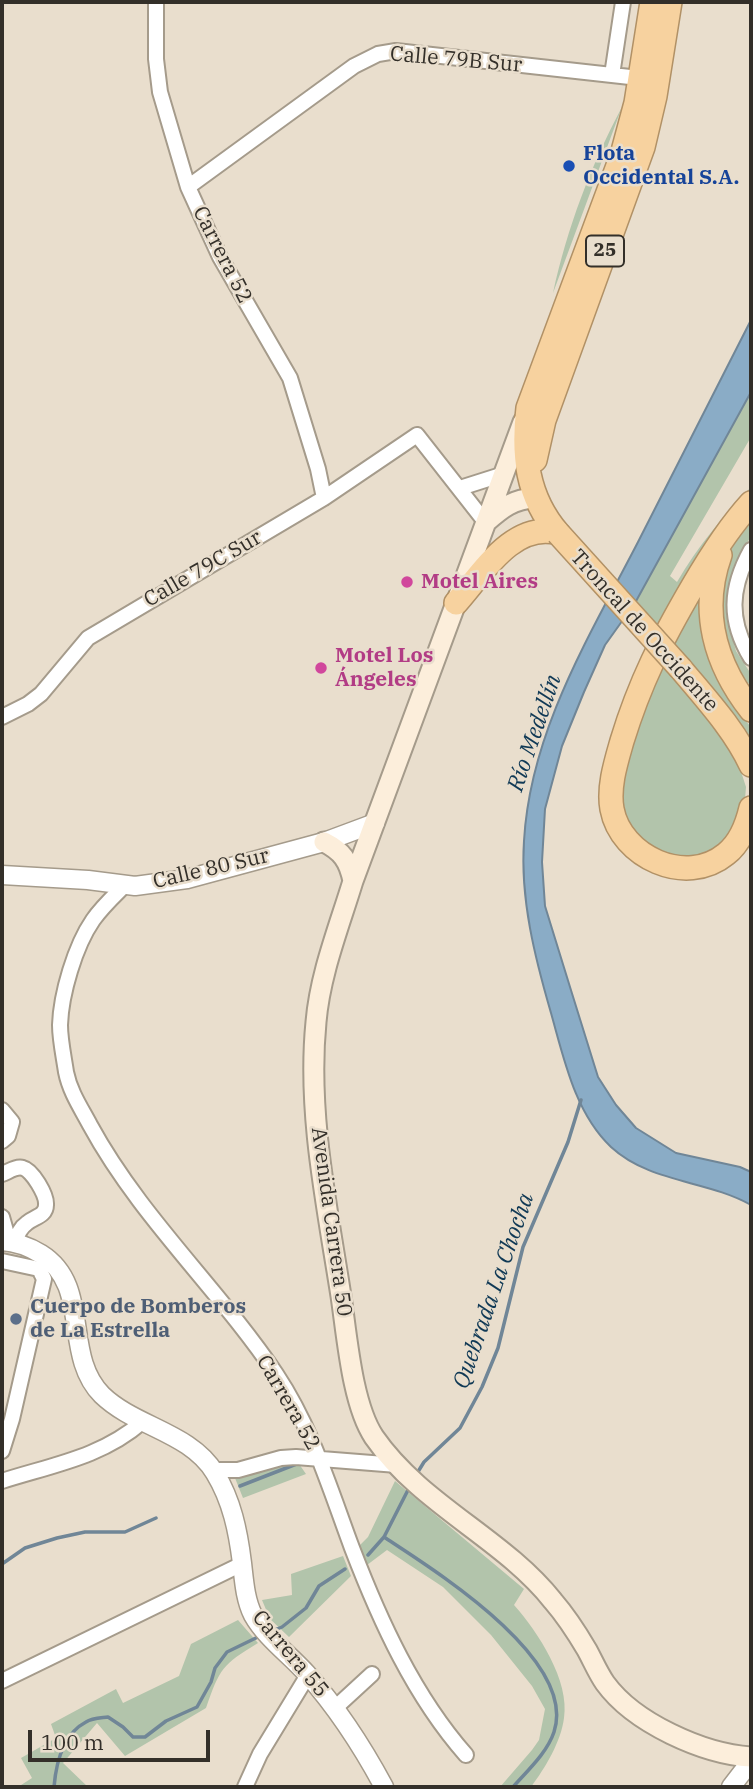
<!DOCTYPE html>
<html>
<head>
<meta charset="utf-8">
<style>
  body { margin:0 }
  #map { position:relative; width:753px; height:1789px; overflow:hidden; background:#e9decd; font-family:"IBM Plex Serif",serif }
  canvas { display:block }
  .frame { position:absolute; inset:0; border:4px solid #332f29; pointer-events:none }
  .scale { position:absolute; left:28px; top:1730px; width:182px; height:32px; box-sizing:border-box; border:4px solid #332f29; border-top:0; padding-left:9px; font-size:21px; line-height:24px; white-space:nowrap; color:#332f29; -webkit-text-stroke:5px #e9decd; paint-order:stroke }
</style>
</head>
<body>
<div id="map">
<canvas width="753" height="1789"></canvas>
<div class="frame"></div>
<div class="scale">100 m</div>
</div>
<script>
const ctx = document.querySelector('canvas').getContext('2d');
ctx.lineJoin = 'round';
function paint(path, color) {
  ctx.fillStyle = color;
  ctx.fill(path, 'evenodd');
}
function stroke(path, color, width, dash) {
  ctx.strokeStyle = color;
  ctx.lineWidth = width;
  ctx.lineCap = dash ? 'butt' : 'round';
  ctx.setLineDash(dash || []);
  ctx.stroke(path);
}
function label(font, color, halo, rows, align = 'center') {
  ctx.font = font + ' "IBM Plex Serif",serif';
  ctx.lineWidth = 5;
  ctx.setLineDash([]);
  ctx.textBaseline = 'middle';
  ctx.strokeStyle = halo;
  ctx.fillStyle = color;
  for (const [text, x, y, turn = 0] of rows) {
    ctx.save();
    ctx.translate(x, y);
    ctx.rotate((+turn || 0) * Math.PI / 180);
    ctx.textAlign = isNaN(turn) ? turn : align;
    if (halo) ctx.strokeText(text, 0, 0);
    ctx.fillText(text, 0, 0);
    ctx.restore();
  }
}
const green = new Path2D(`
  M622 107 553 293C567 228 591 165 622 107Z
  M751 392V437L670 576 677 582C698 546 723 516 751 487V494L661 632 635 603Z
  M751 518V536L734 566 728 587 726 613 736 651 751 674V681L748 684C743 675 735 666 731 657 709 615 720 552 751 518Z
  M708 579C706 591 700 605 700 617 701 657 726 698 751 727V748L674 676 736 756 746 787 744 811 734 836 698 860 661 857 629 832 618 804 624 767 648 695Z
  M297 1461 306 1474 243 1498 235 1478Z
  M395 1481 524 1589 514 1605C538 1632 570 1681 564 1718 561 1742 545 1768 531 1787H500L532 1750 539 1740 545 1709 532 1686 491 1635 443 1587 387 1550 367 1565 358 1547 368 1537Z
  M343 1556 351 1576 289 1637 270 1619 262 1600 292 1595 291 1574Z
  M238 1620 258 1643C222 1665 220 1668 206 1708L125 1756 97 1723 63 1763 88 1787H18L32 1778 21 1758 56 1738 51 1724 116 1689 123 1703 179 1676 191 1644Z`);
const water = new Path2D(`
  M751 320V392L635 603 605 645 584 692 562 746 545 809 542 862 545 906 570 987 598 1077 616 1105 636 1128 676 1153 740 1167 751 1172V1205C707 1180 650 1183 611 1147 575 1113 564 1059 551 1013 535 958 520 899 524 841 530 732 589 637 638 542 676 468 714 394 751 320Z`);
const stream = new Path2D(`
  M416 1475 424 1462 460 1428 482 1387 498 1348 523 1247 568 1142 581 1100
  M240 1486 299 1463
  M384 1537C434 1570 578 1659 554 1732 547 1753 527 1771 513 1787
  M368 1555 384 1537 409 1488
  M2 1564 25 1548 57 1538 85 1532H125L156 1518
  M272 1631 282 1627 306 1608 319 1586 345 1569
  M54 1787C56 1763 63 1734 86 1722 92 1718 101 1718 108 1717L123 1727 133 1737H145L166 1721 197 1707 211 1682 215 1668 227 1652 262 1635`);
const minor = new Path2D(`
  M156 2V59L160 92 188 187 220 257 290 378 318 469 324 498
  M612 75 623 2
  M188 187 354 66 378 54 396 51 639 78
  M460 488 504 474
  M751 550C730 588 728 620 751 658
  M2 717 28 704 41 694 88 638 324 498 417 435 486 523
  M125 885C114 896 102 907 93 920 75 946 61 994 60 1025 60 1040 64 1058 66 1072 70 1092 81 1108 90 1125 140 1217 218 1288 276 1374 312 1428 330 1489 352 1548 380 1621 414 1696 466 1755
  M2 1110 12 1122 8 1136 2 1141
  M2 1174C8 1172 16 1166 23 1168 32 1170 47 1195 46 1205 46 1216 34 1217 27 1223 20 1228 18 1234 15 1242
  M2 1217 6 1231V1241
  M2 1261 39 1269 44 1279 12 1419 2 1451
  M213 1470H238L281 1458 296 1457 397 1465
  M2 1481C52 1465 102 1457 142 1422
  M2 1681 242 1564
  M335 1708 372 1674
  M245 1787 260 1754 308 1675`);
const tertiary = new Path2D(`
  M2 875 88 880 135 886 187 879 324 842 375 823
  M2 1241C17 1242 28 1246 41 1254 92 1286 62 1355 102 1395 135 1427 190 1432 215 1473 232 1501 238 1531 242 1563 244 1580 245 1599 253 1615 266 1638 289 1654 307 1674 338 1709 362 1746 384 1787
  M731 1787 751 1761`);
const secondary = new Path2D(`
  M523 422 353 881C339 927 320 974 316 1022 307 1113 327 1206 341 1296 347 1336 352 1404 374 1437 421 1505 503 1538 553 1601 566 1616 577 1633 587 1650 593 1661 598 1673 605 1683 634 1723 703 1754 751 1757
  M486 522C502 508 513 499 535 498
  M324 842C342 851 349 861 353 881`);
const trunk = new Path2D(`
  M535 460 544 420 643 147 655 96 670 2
  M751 503C728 528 710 557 693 586 662 639 640 682 622 741 616 762 608 787 612 809 621 857 686 887 726 854 739 844 747 825 751 808
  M558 533C527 497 522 454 528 408L622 155 636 103 652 2
  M720 555C700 611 715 664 751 710
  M456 603C482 574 513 521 558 533
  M681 669C706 699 734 729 751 765`);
const trunkBridge = new Path2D(`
  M558 533 681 669`);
const markers = [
  [569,166,7,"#1a4fb4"],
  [407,582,7,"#d1479c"],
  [321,668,7,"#d1479c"],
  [16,1319,7,"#5c6f8a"]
];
const shields = [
  [605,251,38]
];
const shieldNames = [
  ["25",605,251]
];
const streetNames = [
  ["Calle 79B Sur",456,60,5],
  ["Carrera 52",222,255,63],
  ["Calle 79C Sur",203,569,-30],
  ["Troncal de Occidente",644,631,48],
  ["Calle 80 Sur",211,869,-13],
  ["Avenida Carrera 50",331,1222,82],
  ["Carrera 52",288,1403,60],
  ["Carrera 55",290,1654,50]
];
const transitNames = [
  ["Flota",583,154],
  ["Occidental S.A.",583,178]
];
const hotelNames = [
  ["Motel Aires",421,582],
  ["Motel Los",335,656],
  ["Ángeles",335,680]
];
const serviceNames = [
  ["Cuerpo de Bomberos",30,1307],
  ["de La Estrella",30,1331]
];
const waterNames = [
  ["Río Medellín",535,733,-71],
  ["Quebrada La Chocha",494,1291,-71]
];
paint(green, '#b2c4ab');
paint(water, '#8aacc6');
stroke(water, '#708697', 2);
stroke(stream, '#708697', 3.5);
stroke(minor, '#a59b8b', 18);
stroke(tertiary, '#a59b8b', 21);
stroke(secondary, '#a59b8b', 23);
stroke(trunk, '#b19166', 26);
stroke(minor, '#fff', 14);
stroke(tertiary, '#fff', 18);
stroke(secondary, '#fceedb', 19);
stroke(trunk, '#f7d29f', 23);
stroke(trunkBridge, '#b19166', 26, []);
stroke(trunkBridge, '#f7d29f', 23);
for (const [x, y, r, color] of markers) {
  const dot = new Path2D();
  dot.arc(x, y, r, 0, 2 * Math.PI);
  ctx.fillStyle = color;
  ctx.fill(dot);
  stroke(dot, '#e9decd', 2.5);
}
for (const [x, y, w] of shields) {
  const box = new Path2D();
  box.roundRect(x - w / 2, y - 15.5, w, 31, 5);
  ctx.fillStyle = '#e9decd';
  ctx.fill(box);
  stroke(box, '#332f29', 2);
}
label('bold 19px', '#332f29', null, shieldNames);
label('21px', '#332f29', '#e9decd', streetNames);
label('bold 21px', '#164399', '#e9decd', transitNames, 'left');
label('bold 21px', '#b23c85', '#e9decd', hotelNames, 'left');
label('bold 21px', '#4e5e75', '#e9decd', serviceNames, 'left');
label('italic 23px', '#103955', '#e9decd', waterNames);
</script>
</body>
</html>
